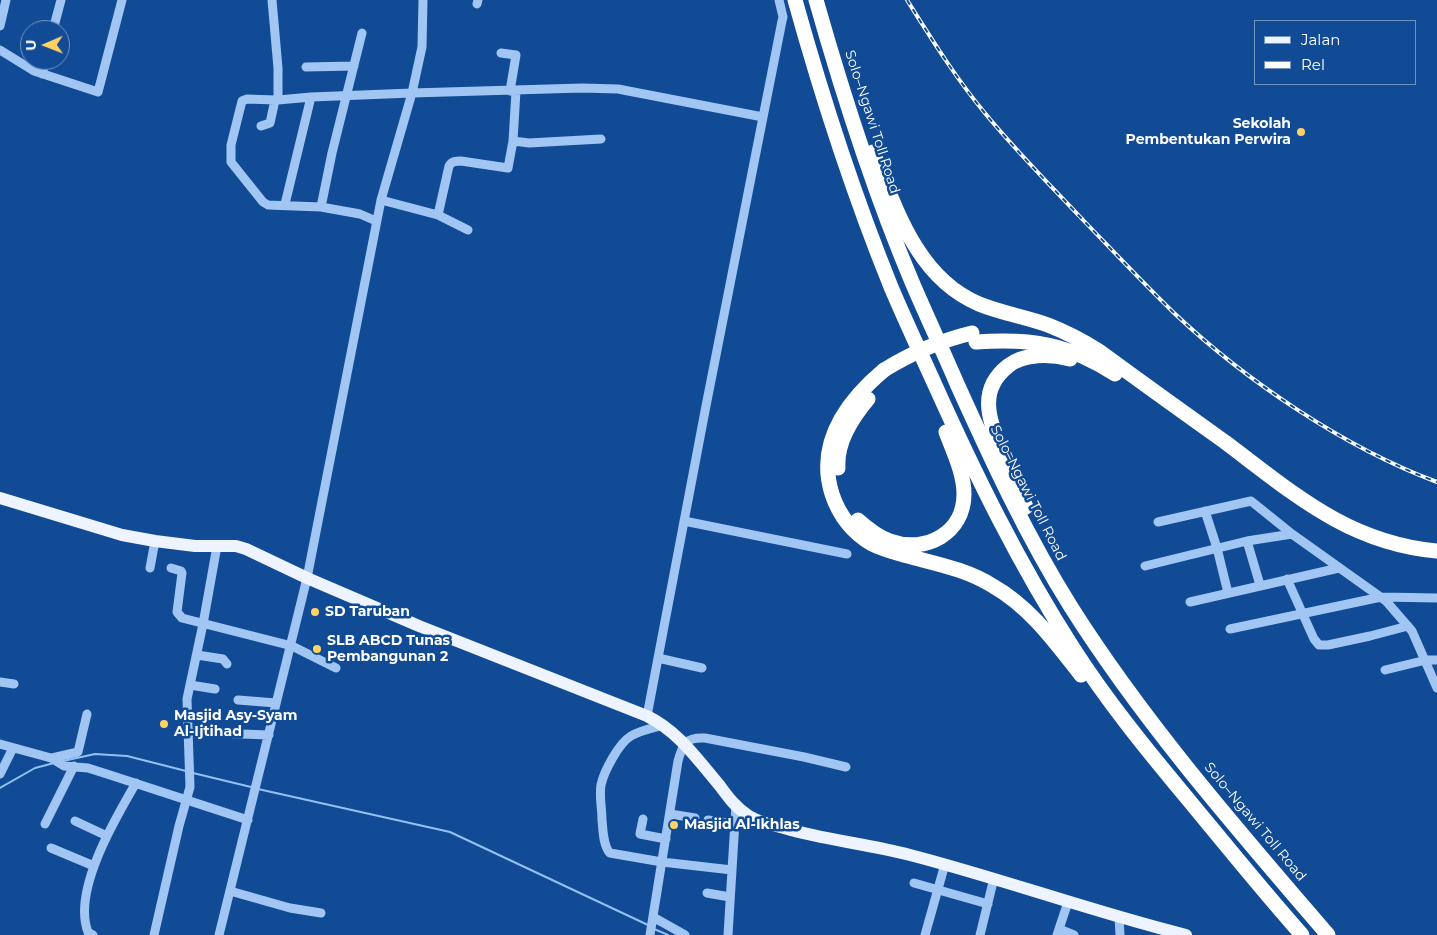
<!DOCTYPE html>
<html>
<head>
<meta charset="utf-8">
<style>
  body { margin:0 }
  #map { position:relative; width:1437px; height:935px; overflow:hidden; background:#124b95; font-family:Montserrat,sans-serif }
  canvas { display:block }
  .legend { position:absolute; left:1254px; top:20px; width:162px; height:65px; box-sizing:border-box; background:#124b95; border:1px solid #7193bf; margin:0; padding:6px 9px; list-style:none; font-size:15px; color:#fff }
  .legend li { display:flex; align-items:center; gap:10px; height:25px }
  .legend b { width:25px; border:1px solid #7193bf }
  .north { position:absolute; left:20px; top:20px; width:50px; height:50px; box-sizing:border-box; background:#124b95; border:1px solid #7193bf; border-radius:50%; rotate:269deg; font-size:14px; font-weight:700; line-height:20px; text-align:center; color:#fff }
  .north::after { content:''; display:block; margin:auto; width:18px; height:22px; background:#ffd263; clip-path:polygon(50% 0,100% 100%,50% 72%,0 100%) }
</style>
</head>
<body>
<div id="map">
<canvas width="1437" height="935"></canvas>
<ul class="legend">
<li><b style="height:6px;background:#edf4ff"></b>Jalan</li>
<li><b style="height:6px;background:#fff"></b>Rel</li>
</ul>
<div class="north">U</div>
</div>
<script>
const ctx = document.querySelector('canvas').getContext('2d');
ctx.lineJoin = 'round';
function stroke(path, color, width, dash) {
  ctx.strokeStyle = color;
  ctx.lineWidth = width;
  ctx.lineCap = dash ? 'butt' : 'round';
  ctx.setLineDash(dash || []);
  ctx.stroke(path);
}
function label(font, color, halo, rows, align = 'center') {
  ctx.font = font + ' Montserrat,sans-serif';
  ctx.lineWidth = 5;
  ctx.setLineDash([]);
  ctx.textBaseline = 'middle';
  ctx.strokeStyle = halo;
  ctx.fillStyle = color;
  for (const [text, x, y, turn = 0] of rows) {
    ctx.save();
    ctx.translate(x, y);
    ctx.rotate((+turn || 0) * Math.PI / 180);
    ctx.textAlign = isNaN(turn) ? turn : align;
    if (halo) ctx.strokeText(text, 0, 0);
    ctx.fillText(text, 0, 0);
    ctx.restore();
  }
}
const stream = new Path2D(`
  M63 761 95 754 127 756 186 771
  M193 773 251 787
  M0 788 35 768 54 763
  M258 789 450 832 648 925
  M654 929 668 935`);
const minor = new Path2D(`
  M477 4 478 0
  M0 26 6 0
  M53 30 61 0
  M0 50 34 71 98 92 122 0
  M501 53 516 55 510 91
  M306 67 354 66
  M42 74 46 60
  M516 91 513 141 529 143 601 139
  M275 100 247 99 242 101 231 145V162L263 202 268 205 321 207 360 214 376 221
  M278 100 311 97 412 93 582 88 618 89 763 117
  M261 126 270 123 275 100H278V68L272 0
  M381 200 438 215
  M285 204 311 97
  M321 207 332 153 362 33
  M468 230 438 215 449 166C452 161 456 161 461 161L508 168 513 141
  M1205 511 1217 548 1228 593
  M684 521 847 554
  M1158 522 1251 501 1292 534 1386 601 1412 631 1437 688
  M1247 541 1260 585
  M1145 566 1247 541 1292 534
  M150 568 155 541
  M171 568 181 571 182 573 177 612 182 618 292 646 336 668
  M1287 579 1314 639 1319 645H1328L1370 636 1408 626
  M1190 602 1339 568
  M1230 629 1381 597 1437 598
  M197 655 223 659 227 664
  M658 658 702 668
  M1385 670 1426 660H1437
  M0 682 14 684
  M190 685 215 689
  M238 700 276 703
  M647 716 705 411 782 21 783 17 779 0
  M664 725C653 728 641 730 631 736 619 743 604 771 601 785 599 796 602 808 602 820 603 829 603 846 610 853L662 862 732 870
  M187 732 269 735
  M0 744 51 758 64 766 88 768 110 775 248 820
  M52 758 78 752 87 714
  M0 774 13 748
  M670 814 695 818
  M643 819 640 834 666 839
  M708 820 734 824
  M75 821 107 836
  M45 824 74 766
  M51 848 94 866
  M914 883 988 904
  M230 891 290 908 321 913
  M707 893 730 897
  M653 917 685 935
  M1119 917 1120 935
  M1059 929 1074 935
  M93 935 88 932C72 891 115 819 136 783
  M154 935 179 826 190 787 187 699 203 624 217 546
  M219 935 307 578 381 200 412 93 422 47 423 0
  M650 935 678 761C683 743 686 737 705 738L804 757 846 767
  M728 935 736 805
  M925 935 945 864
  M980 935 994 878
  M1057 935 1068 902`);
const major = new Path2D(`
  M0 498 122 535 155 541 195 546H236L246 549 307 578 419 626 647 716C678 731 698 760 720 786 728 797 736 808 749 816 759 822 772 825 784 828 825 840 868 844 910 855 1003 879 1093 912 1186 935`);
const highway = new Path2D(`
  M795 0C822 97 853 193 891 287 905 320 920 352 935 385 976 476 1019 564 1073 648 1107 701 1147 750 1187 798 1225 844 1262 890 1302 935
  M816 0C843 95 873 190 912 282 927 317 943 351 958 386 992 461 1027 537 1071 607 1145 724 1238 830 1328 935
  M873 152C896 209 917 278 979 304 1001 313 1026 317 1048 325 1066 332 1083 341 1099 351 1141 382 1183 412 1225 442 1293 493 1348 543 1437 551
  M976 342C1032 338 1068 344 1115 374
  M884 370C846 402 816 443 832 494 839 515 853 533 872 544 885 551 901 554 915 558 942 565 969 571 993 586 1030 607 1055 642 1081 675
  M838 468C836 442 852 418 868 399
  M1026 507C1019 490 1012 473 1005 457 991 425 975 392 1008 366 1024 353 1051 354 1070 359
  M858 520C868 529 878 537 890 541 926 554 964 533 964 494 964 473 953 451 946 432`);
const rail = new Path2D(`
  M907 0C931 38 955 77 984 112 1015 150 1050 185 1084 221 1114 252 1143 283 1174 313 1245 380 1345 448 1437 482`);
const highwayBridge = new Path2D(`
  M884 370C913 352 939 341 972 333`);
const markers = [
  [1301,132,5,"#ffd263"],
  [315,612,5,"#ffd263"],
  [317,649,5,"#ffd263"],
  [164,724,5,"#ffd263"],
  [674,825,5,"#ffd263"]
];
const streetNames = [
  ["Solo–Ngawi Toll Road",872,122,72],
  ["Solo–Ngawi Toll Road",1028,493,63],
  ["Solo–Ngawi Toll Road",1255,822,50]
];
const poiNames = [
  ["Sekolah",1291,124,"right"],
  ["Pembentukan Perwira",1291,140,"right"],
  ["SD Taruban",325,612],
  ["SLB ABCD Tunas",327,641],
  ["Pembangunan 2",327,657],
  ["Masjid Asy-Syam",174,716],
  ["Al-Ijtihad",174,732],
  ["Masjid Al-Ikhlas",684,825]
];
stroke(stream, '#93c1f6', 2);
stroke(minor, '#a1c6f3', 9);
stroke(major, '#edf4ff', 12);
stroke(highway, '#fff', 15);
stroke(rail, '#fff', 4);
stroke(rail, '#124b95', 2, [5.5]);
stroke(highwayBridge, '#fff', 15);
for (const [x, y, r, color] of markers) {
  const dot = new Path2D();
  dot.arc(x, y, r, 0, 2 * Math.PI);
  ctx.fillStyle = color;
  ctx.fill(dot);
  stroke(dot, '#124b95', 2);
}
label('14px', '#fff', '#124b95', streetNames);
label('bold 14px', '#fff', '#124b95', poiNames, 'left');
</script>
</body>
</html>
